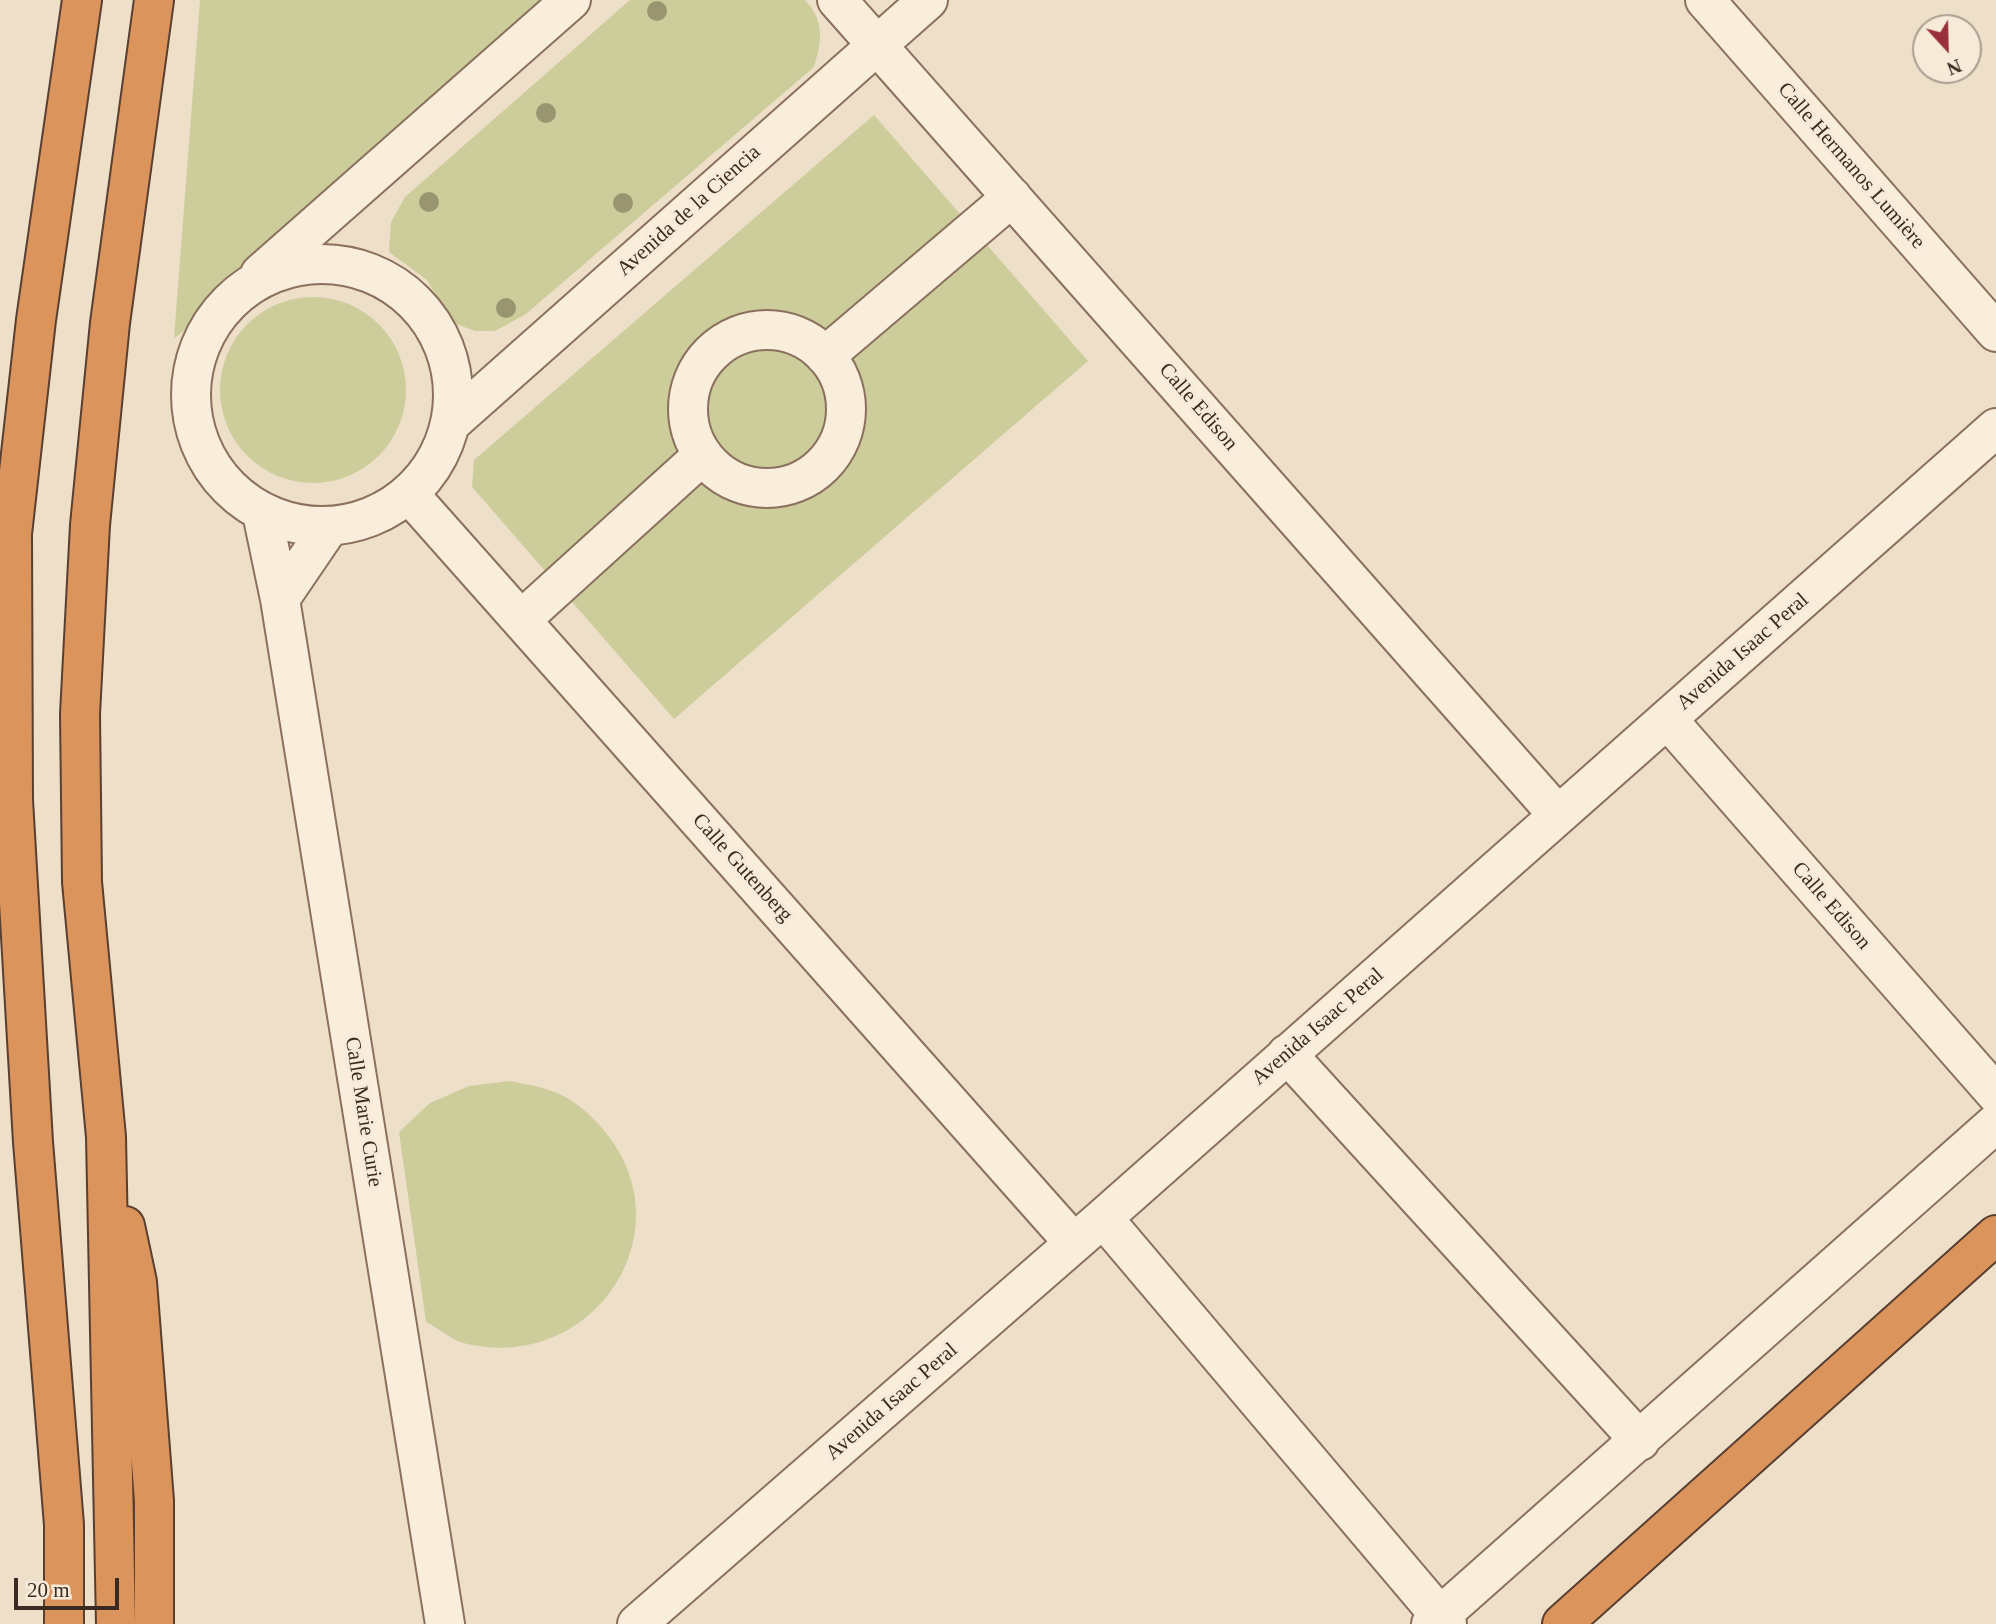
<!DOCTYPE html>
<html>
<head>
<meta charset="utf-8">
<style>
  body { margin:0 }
  #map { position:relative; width:1996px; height:1624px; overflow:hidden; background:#eedfc9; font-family:Georgia,serif }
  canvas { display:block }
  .north { position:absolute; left:1912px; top:14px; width:70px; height:70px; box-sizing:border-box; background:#f6ead8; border:2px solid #ab9d8f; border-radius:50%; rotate:158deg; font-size:19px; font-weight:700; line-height:28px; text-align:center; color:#3b2a21 }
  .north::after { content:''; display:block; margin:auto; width:24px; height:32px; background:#992e3c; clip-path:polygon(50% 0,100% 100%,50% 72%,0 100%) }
  .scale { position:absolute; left:14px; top:1578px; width:105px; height:32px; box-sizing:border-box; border:4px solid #3b2a21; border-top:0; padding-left:9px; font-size:21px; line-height:24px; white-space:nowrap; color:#3b2a21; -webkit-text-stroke:5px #f6ead8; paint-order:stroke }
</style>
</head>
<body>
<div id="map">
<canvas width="1996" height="1624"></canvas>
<div class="north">N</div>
<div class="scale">20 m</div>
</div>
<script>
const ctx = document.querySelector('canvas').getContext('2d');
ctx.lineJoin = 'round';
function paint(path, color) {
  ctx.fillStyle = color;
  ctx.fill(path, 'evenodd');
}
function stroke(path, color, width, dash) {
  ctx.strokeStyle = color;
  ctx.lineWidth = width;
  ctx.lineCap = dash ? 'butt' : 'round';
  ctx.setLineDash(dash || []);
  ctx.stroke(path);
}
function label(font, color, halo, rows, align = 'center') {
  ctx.font = font + ' Georgia,serif';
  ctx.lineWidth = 6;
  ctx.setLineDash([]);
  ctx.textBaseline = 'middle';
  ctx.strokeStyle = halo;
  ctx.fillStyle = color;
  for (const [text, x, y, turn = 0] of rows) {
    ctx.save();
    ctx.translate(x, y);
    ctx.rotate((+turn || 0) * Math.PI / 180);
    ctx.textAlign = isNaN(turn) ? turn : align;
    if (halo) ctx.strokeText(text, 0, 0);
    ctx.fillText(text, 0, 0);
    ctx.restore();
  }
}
const green = new Path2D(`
  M200 0H571L230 300 174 338Z
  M630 0H805C825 22 822 40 814 67L526 314 495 331H475L451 322 427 280 389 252 391 222 405 197Z
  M874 115 1088 361 674 719 472 487 474 460Z
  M220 390a93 93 0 1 1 186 0a93 93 0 1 1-186 0Z
  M510 1081C524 1084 539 1086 552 1091 572 1098 589 1113 602 1128 691 1231 592 1376 463 1343 451 1339 438 1328 426 1322L399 1132 430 1103 469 1086Z`);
const street = new Path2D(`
  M837 0 1558 815
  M1705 0 1996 332
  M191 395a131 131 0 1 1 262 0a131 131 0 1 1-262 0Z
  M260 274 571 0
  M688 409a79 79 0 1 1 158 0a79 79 0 1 1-158 0Z
  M825 356 1012 197
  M451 423 928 0
  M409 494 1074 1243
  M262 513 280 599 329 527
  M280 599 445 1624
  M521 620 703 455
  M1667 719 1996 1094
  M1287 1054 1640 1441
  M1103 1218 1447 1624
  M637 1624 1103 1218 1996 428
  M1431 1624 1996 1123`);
const highway = new Path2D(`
  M125 1226 137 1282 154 1501V1624
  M64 1624V1525L33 1142 13 800 12 534 36 320 82 0
  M116 1624 106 1137 82 882 80 714 90 525 110 323 154 0
  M1562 1624 1996 1235`);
const trees = [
  [657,11],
  [546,113],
  [429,202],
  [623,203],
  [506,308]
];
const streetNames = [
  ["Calle Hermanos Lumière",1851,166,49],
  ["Avenida de la Ciencia",689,211,-42],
  ["Calle Edison",1198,407,49],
  ["Avenida Isaac Peral",1743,652,-41],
  ["Calle Gutenberg",742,868,48],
  ["Calle Edison",1831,906,49],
  ["Avenida Isaac Peral",1318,1027,-41],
  ["Calle Marie Curie",363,1112,81],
  ["Avenida Isaac Peral",892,1402,-41]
];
paint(green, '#cdcd9c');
stroke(street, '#8b705d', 42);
stroke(highway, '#593f31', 42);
stroke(street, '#f9eddc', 38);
stroke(highway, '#db945c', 38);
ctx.fillStyle = '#989570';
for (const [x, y] of trees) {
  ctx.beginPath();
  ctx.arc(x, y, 10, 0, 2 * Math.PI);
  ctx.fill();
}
label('21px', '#3b2a21', '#f6ead8', streetNames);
</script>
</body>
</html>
